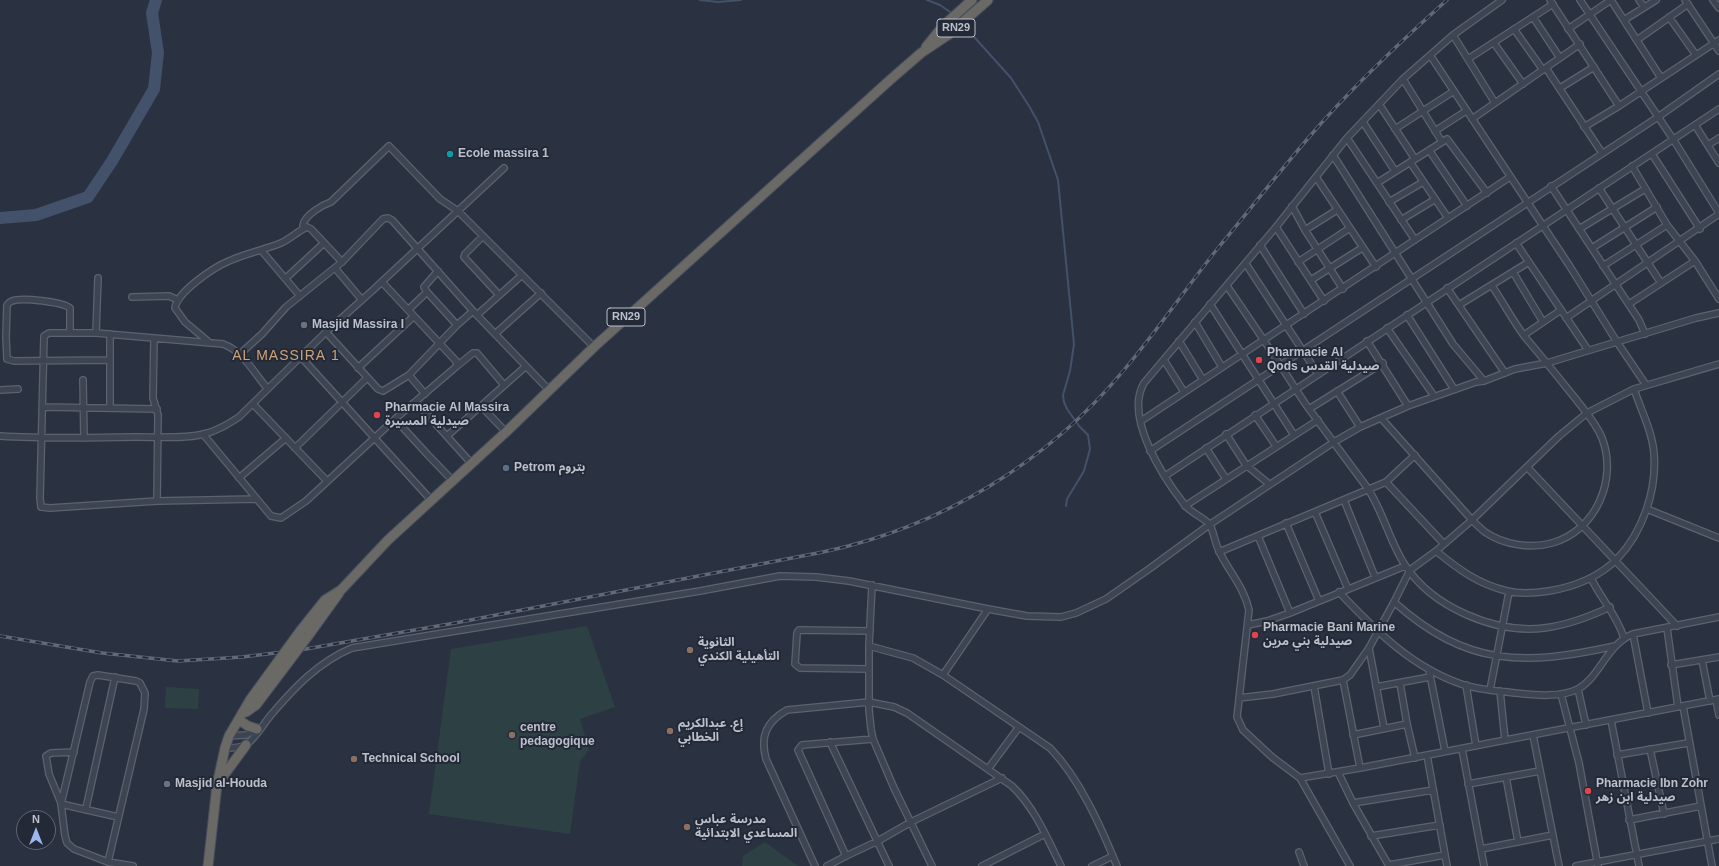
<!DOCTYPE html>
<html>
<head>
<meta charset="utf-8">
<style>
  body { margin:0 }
  #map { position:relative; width:1719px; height:866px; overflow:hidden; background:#2a3242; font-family:Arial,sans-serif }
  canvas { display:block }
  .north { position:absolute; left:16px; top:810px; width:40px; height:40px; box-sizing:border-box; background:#232937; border:1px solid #606572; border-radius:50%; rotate:0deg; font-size:11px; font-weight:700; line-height:16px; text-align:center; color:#bbc0cb }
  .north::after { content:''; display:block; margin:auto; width:14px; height:18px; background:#9cb6f0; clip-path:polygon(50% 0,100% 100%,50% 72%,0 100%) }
</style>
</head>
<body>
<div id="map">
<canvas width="1719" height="866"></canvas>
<div class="north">N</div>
</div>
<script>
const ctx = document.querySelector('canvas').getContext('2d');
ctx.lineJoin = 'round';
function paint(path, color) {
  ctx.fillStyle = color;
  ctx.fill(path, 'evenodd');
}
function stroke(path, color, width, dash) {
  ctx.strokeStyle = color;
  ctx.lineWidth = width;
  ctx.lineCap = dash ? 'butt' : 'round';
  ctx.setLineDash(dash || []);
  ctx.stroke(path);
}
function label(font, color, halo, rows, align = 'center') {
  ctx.font = font + ' Arial,"Noto Sans Arabic",sans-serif';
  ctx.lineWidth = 4;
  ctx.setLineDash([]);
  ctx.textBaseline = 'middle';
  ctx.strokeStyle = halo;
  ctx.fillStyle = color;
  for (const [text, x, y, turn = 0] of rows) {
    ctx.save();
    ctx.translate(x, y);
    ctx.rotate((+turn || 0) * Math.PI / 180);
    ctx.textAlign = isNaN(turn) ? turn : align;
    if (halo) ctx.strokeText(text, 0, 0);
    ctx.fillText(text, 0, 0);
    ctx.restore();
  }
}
const green = new Path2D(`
  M587 626 615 707 580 719 589 750 580 761 570 834 429 814 451 649Z
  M166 687 199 689 198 709 165 708Z
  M765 842 798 866H742L743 856Z`);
const stream = new Path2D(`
  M700 0 718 2 741 0
  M927 0 940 5 953 14
  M967 29 1011 78 1029 106 1038 122 1058 180 1074 344 1070 371 1063 395 1064 402 1067 409 1079 426 1088 435 1090 449 1084 471 1067 499 1066 506`);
const river = new Path2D(`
  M0 218 36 215 88 197 112 161 154 89 158 53 152 13 156 0`);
const minor = new Path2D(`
  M1550 0 1619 106
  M1580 0 1673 139 1719 213
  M1611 0 1661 78
  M1639 0 1644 7
  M1685 0 1719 51
  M1713 0 1719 8
  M1533 17 1560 58
  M1669 17 1696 55
  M1624 20 1656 0
  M1514 29 1543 70
  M1568 29 1611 0
  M1453 35 1495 103
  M1637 40 1688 4
  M1494 43 1523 84
  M1430 55 1569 265 1617 342 1646 385
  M1468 59 1553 4
  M1546 68 1602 153
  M1403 79 1442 142
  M1560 88 1594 67
  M1379 104 1415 159
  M1472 119 1580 44
  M1363 122 1395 171
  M1695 125 1719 163
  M1584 127 1619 106 1719 40
  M1395 129 1454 91
  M1435 131 1466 111
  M1347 138 1415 240
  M1708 145 1719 138
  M1429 150 1467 206
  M1652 154 1700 229
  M1333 155 1453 344 1484 381
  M1410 162 1448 218
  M1632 166 1667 225 1695 261 1719 299
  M1316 177 1376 267
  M1377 183 1447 139 1487 193
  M1551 186 1639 320 1645 334
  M1599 188 1661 283
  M1389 202 1423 182
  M1292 206 1305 230 1343 289
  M1401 220 1434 200
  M1276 227 1324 301
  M304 228 303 225C305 215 322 205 331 202L389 146 440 199 458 211 594 347
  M1579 229 1645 189
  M1305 230 1337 210
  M483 236 465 254 464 257 499 295
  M1516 243 1588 350
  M1260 245 1304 314
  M1592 248 1657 207
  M261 250 300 296
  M1298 262 1350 228
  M1246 264 1318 374
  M1603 266 1667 225
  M335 268 362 300
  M438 271 424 287 427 292 457 325
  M1513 272 1543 322
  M286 278 324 243
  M1311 280 1362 248
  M1227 286C1245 312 1263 339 1281 366 1290 380 1299 395 1309 409 1328 435 1347 460 1366 486 1383 510 1389 541 1405 565 1432 607 1495 634 1544 628 1568 625 1589 617 1610 607
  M1447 288 1505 373
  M132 297 169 296 178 300
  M1210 304 1294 435
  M1629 304 1695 261
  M1459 305 1529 262
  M408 310 427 292
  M477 315 522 275
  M1407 315 1454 389
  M1566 318 1719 214
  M1195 322 1222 367
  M1387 328 1434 396
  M326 332 378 389 383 391 409 375 457 325 473 311
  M70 333V308C63 302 21 297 12 301 9 302 9 303 7 305L6 337 7 359 14 361 110 360
  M96 333 98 278
  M495 334 541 293
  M1524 335 1561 310
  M154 338 153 398 158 415 157 501
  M1179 341 1203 380
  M1367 341 1408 406
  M210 343 185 322 175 308C177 292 214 267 229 261 246 253 264 250 281 243 290 239 298 231 307 227L311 229 342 262
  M240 354 262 334 286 307 342 262 383 219 388 218 392 220 473 311 549 390
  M301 357 431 500
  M1164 360 1184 392
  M457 366 473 353H477L504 385
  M358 368 413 317
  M409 375 425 394
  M83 380 84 438
  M0 390 18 389
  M1337 391 1360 427
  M416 402 471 463
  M253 404 327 481
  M481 406 506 432
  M43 407 157 409
  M110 408V334
  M1309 409 1383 363
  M1255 415 1276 446
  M395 419 428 455 452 480
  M1382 419 1472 520C1476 524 1481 529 1485 532 1504 545 1531 549 1552 543 1596 531 1618 479 1602 438 1596 423 1584 410 1575 398 1558 377 1542 357 1525 337 1513 321 1503 302 1492 286
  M1141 421 1510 177
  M203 434 271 516 281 518 306 501 395 419 457 366 456 361 382 282
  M1226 434 1246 465 1269 484
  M0 436C46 439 91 438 137 437 159 437 183 439 204 434 217 431 228 424 239 417L326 332 373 290 504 168
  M447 436 525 367
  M295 448 367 378
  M1206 448 1226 479
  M1150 451 1658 117 1719 74
  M1527 467 1677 626
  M1165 476 1719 109
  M239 478 286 438
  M1386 482 1444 544
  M256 499 157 501 50 508 41 507 40 498 44 336 49 333H96L223 344C243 351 254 373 267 388
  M1344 500 1375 577
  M1185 506 1318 420
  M1647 509 1719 538
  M1315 512 1348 589
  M1286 523 1319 601
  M1258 536 1290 613
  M1436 551C1458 569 1478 584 1507 591 1519 594 1536 593 1549 591 1573 587 1599 577 1617 559 1643 532 1657 490 1654 453 1652 431 1641 410 1634 389
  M1219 552 1386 482 1415 455
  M1591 578C1601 599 1617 615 1624 638
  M872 585 869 646V710L871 729 873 739 894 788 932 866
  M1339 592C1375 630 1412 668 1464 685 1480 690 1498 691 1515 693 1534 695 1560 698 1578 689 1600 677 1606 645 1633 634L1719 617
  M1394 602C1467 667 1524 666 1615 646
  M1248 625 1267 621 1290 613 1405 566
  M1667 628 1678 707
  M1633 634 1648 713
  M869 646 913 658 943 675 1050 748C1080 779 1101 827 1117 866
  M1369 648 1384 728
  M1702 660 1710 701
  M1671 665 1719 657
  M869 669 800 668 795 664 797 633 799 630 870 631
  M1429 670 1445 751
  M943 675 988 609
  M1343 680 1360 768
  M1400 683 1407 724 1415 758
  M1466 685 1476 746
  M1314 686 1329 774
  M1376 687 1430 677
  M1578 689 1586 725
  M1490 690 1509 592
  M1500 691 1505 740
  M1561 694 1579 763 1598 866
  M1239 698 1273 694 1343 680 1350 675 1369 648 1394 602 1410 570 1436 551 1472 520 1559 436 1587 413 1634 389 1719 364
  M1716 700 1719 715
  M1683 706 1712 866
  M1611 720 1639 866
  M1353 735 1407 724
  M1533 735 1559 866
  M229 736 246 735 257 729
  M873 739 802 745 798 750 846 856 878 841 911 822 1002 778
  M830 742 889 866
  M225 748C231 748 240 748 246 745 255 739 263 725 270 716 294 688 318 662 352 648L700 591 780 576 816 577 849 581 988 609 1027 616 1061 617 1076 613 1106 599 1149 569 1209 525 1334 442 1360 427 1408 406 1476 382 1484 381 1515 369 1547 363 1696 318 1719 313
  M1462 749 1484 866
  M1650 749 1664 814
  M1427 755 1447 866
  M1617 755 1688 743
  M988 769 1019 727
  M1338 772 1353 803 1389 866
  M1506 777 1518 842
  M1300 778 1360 768 1719 699
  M1468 784 1540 771
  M61 803 49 774 46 756 51 753 74 752
  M1353 803 1433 790
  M61 804 118 817
  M86 808 115 677
  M1629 820 1701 806
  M1371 836 1440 825
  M1481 849 1553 835
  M1299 852 1304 866
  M108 862 144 709 145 693 140 683 136 681 98 675 93 676 90 682 61 804 65 836 67 843 74 849 108 862 133 866
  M1389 865 1445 855
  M815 866 766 759C760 736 766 722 787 710L869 702 894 707 907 713 1012 786C1035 808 1047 838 1061 866
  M827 866 846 856
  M982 866 1045 834
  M1092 866 1113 856
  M1350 866 1300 778 1272 757 1243 730 1237 717 1249 610C1244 587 1229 572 1219 551 1215 543 1214 533 1210 525 1204 517 1190 513 1184 504 1163 477 1124 417 1144 383L1276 227 1347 138 1403 79 1453 35 1502 0
  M1576 866 1719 839`);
const trunk = new Path2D(`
  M926 47 943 26 972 0
  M301 630 325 600 341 590 388 540 506 432 594 347 890 80 921 53 948 35 988 0
  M308 636 339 593
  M246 712 256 705 281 672
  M239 720 248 726 257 729
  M219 782 246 745
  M208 866 217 785 225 748 229 736 250 700 274 667`);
const rail = new Path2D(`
  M0 636 102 653 178 661 242 657 300 650 455 623 823 552C941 527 1047 463 1124 370 1157 331 1186 288 1218 248 1249 211 1279 172 1310 136 1352 87 1399 43 1447 0`);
const trunkBridge = new Path2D(`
  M274 667 301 630
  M281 672 308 636`);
const markers = [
  [450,154,4,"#0f9aa8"],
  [304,325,4,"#6b7280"],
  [1259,360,4,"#e0444e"],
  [377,415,4,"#e0444e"],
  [506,468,4,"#5c6f8a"],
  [1255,635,4,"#e0444e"],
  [690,650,4,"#8d6e63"],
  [670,731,4,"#8d6e63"],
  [512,735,4,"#8d6e63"],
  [354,759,4,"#8d6e63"],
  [167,784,4,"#6b7280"],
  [1588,791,4,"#e0444e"],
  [687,827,4,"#8d6e63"]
];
const shields = [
  [956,28,38],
  [626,317,38]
];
const shieldNames = [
  ["RN29",956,28],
  ["RN29",626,317]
];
const poiNames = [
  ["Ecole massira 1",458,154],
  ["Masjid Massira I",312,325],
  ["Pharmacie Al",1267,353],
  ["Qods صيدلية القدس",1267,367],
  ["Pharmacie Al Massira",385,408],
  ["صيدلية المسيرة",385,422],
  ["Petrom بتروم",514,468],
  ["Pharmacie Bani Marine",1263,628],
  ["صيدلية بني مرين",1263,642],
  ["الثانوية",698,643],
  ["التأهيلية الكندي",698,657],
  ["إع. عبدالكريم",678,724],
  ["الخطابي",678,738],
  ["centre",520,728],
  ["pedagogique",520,742],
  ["Technical School",362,759],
  ["Masjid al-Houda",175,784],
  ["Pharmacie Ibn Zohr",1596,784],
  ["صيدلية ابن زهر",1596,798],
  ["مدرسة عباس",695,820],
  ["المساعدي الابتدائية",695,834]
];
const quarterNames = [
  ["AL MASSIRA 1",286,356]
];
paint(green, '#2d4044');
stroke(stream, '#43516b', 2);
stroke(river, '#43516b', 12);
stroke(minor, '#5c626f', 8);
stroke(trunk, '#494f5c', 11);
stroke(minor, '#3e4552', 5.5);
stroke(trunk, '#6a6966', 9);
stroke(rail, '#616878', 3.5);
stroke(rail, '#232937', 2, [6]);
stroke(trunkBridge, '#494f5c', 11, []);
stroke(trunkBridge, '#6a6966', 9);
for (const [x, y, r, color] of markers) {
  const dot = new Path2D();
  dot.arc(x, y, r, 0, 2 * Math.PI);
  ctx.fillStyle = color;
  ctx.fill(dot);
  stroke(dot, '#232937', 1.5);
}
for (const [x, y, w] of shields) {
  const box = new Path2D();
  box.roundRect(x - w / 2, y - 9, w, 18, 3);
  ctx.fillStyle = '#232937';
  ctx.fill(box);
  stroke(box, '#bbc0cb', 1);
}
label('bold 11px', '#bbc0cb', null, shieldNames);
label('bold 12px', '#bbc0cb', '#232937', poiNames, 'left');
ctx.letterSpacing = '1px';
label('14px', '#cea274', '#232937', quarterNames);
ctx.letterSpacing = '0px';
</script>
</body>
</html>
